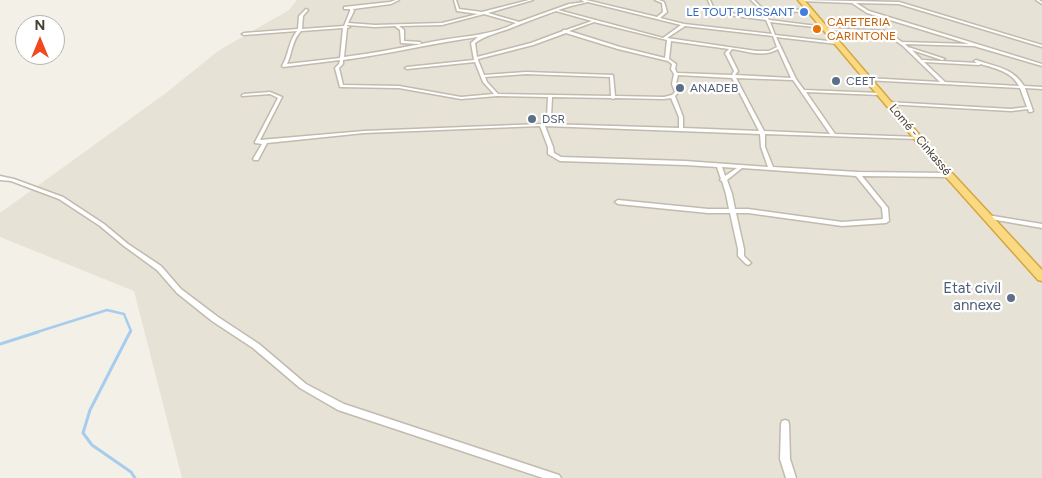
<!DOCTYPE html>
<html>
<head>
<meta charset="utf-8">
<style>
  body { margin:0 }
  #map { position:relative; width:1042px; height:478px; overflow:hidden; background:#f3f0e7; font-family:Figtree,sans-serif }
  canvas { display:block }
  .north { position:absolute; left:15px; top:15px; width:50px; height:50px; box-sizing:border-box; background:#fff; border:1px solid #b5b3af; border-radius:50%; rotate:0deg; font-size:14px; font-weight:700; line-height:20px; text-align:center; color:#464136 }
  .north::after { content:''; display:block; margin:auto; width:18px; height:22px; background:#f24820; clip-path:polygon(50% 0,100% 100%,50% 72%,0 100%) }
</style>
</head>
<body>
<div id="map">
<canvas width="1042" height="478"></canvas>
<div class="north">N</div>
</div>
<script>
const ctx = document.querySelector('canvas').getContext('2d');
ctx.lineJoin = 'round';
function paint(path, color) {
  ctx.fillStyle = color;
  ctx.fill(path, 'evenodd');
}
function stroke(path, color, width, dash) {
  ctx.strokeStyle = color;
  ctx.lineWidth = width;
  ctx.lineCap = dash ? 'butt' : 'round';
  ctx.setLineDash(dash || []);
  ctx.stroke(path);
}
function label(font, color, halo, rows, align = 'center') {
  ctx.font = font + ' Figtree,sans-serif';
  ctx.lineWidth = 4.5;
  ctx.setLineDash([]);
  ctx.textBaseline = 'middle';
  ctx.strokeStyle = halo;
  ctx.fillStyle = color;
  for (const [text, x, y, turn = 0] of rows) {
    ctx.save();
    ctx.translate(x, y);
    ctx.rotate((+turn || 0) * Math.PI / 180);
    ctx.textAlign = isNaN(turn) ? turn : align;
    if (halo) ctx.strokeText(text, 0, 0);
    ctx.fillText(text, 0, 0);
    ctx.restore();
  }
}
const residential = new Path2D(`
  M297 0H1042V478H182L134 291 0 237V213L166 93 218 51 289 10Z`);
const streamFar1 = new Path2D(`
  M34 333 107 310 124 314 131 331 130 333`);
const stream = new Path2D(`
  M130 332 90 410 83 433 92 445 131 472 135 478
  M0 344 38 332`);
const minor = new Path2D(`
  M396 0H399L391 4 353 9 354 11 348 23 375 25 442 23 478 14 457 11 454 0H456L459 9 482 12 529 0H533L488 13 519 22 569 4 585 2 581 0H586L657 17 663 12 662 3 655 0H659L664 2 667 12 660 18 684 24 772 34 766 20 713 13 708 0H710L715 11 765 18 761 10 751 0H754L763 9 811 10 810 12 764 11 769 20 825 27 823 28 770 22 775 35 837 42 839 43 837 44 776 37 796 79 804 90 880 93 882 94 880 95 806 92 835 134 918 137 920 138 918 139 765 134V147L773 167 858 172 949 173 952 175 949 177 862 176 888 208 889 221 886 223 842 226 748 213H736L744 249V256L751 263 748 265 746 264 738 256V249L730 213H708L618 204 615 202 618 200 708 209H729L726 194 722 181 720 180 721 179 717 167 685 165 560 161 548 154V147L540 126 364 133 267 143 258 160H254L253 159 262 144 255 143V142L278 98 270 94 242 96V95L244 94 270 92 282 97 260 140 364 131 541 124 547 118 548 97 497 96 461 99 399 88 340 87 335 68 339 64 340 60 283 67 282 66C289 55 288 42 297 31L244 35 242 34 244 33 298 29 299 16 306 9 308 10 303 16 302 29 344 26 350 11V9H344V7L390 2ZM588 2 681 25 663 38 558 10 571 6ZM556 11 592 21 566 30H563V31L531 43 477 57 475 43C486 35 498 33 511 28 526 22 541 16 556 11ZM484 14 516 23C492 35 467 36 442 40 409 46 377 53 344 57L347 28 350 27 347 26V25L375 27 395 26 400 30 401 43 419 44 421 43 420 42 404 41V30L399 26 442 25ZM594 22 667 40 665 58 620 47 569 31ZM685 26 773 36 777 47 769 51H756L667 38ZM343 28 340 58 287 64C292 54 292 40 301 31ZM566 33 618 49 668 61 672 64 671 69 674 74 672 84 675 92 672 95 664 97 615 96 613 75 526 72 484 75 478 60V59L533 45ZM478 37 471 43 474 60 407 67 405 68 407 69 475 62 483 82 494 94 461 97 399 86 343 85 339 68 343 64V60C389 54 433 43 478 37ZM671 41 729 49 725 53 734 71 732 75 677 73 675 69 676 64 669 59ZM732 49C747 51 764 58 778 49L791 78 735 75 738 71 729 53ZM526 74 610 77 611 96 498 94 487 82 485 77ZM678 75 732 78 759 131 683 128V117L675 96 679 92 676 84ZM736 78 793 80 830 134 764 131ZM552 97 611 98 613 99 615 98 664 99 671 98 679 117V128L546 124 549 121 552 122 554 121 551 118ZM545 126 760 134 761 147 768 167 685 161 561 157 554 153 553 147ZM722 167 737 168 725 176ZM742 168 856 176 882 208 883 219 842 222 748 209H735L732 194 727 180Z
  M800 0 899 2 1042 45V47L899 4 856 3 869 11 1042 64V66L974 46 905 44 908 47 945 59 942 60 912 50 922 60 977 63 974 61 976 60C995 67 1012 67 1024 86L1042 87V89L1025 88 1033 111 1031 112H1029L1028 109 1011 111 886 104V103L888 102 1011 109 1027 107 1020 88 865 80V78H866L940 82 903 46 885 33 826 30 824 29 825 28 886 31 902 42 969 44 867 13 852 3 801 1ZM924 62 979 65 981 64C996 69 1011 71 1019 86L945 82Z
  M1036 0H1039L1042 2V4Z
  M0 176 14 179 63 197 104 224 128 244 161 266 181 289 218 317 259 344 306 384 344 404 556 474 559 475 561 478H543L338 410 300 388 253 348 212 321 177 293 157 270 124 246 100 226 59 199 11 181 0 180Z
  M987 215 1042 224V228L985 218 984 217 985 216Z
  M785 420 788 421 789 424 790 459 796 478H786L780 459 781 424 782 421Z`);
const trunk = new Path2D(`
  M798 0H804L952 173 1042 270V281L1038 280 946 177Z`);
const markers = [
  [804,12,5,"#3f7fe0"],
  [817,29,5,"#e8710a"],
  [836,81,5,"#5c6f8a"],
  [680,88,5,"#5c6f8a"],
  [532,119,5,"#5c6f8a"],
  [1011,298,5,"#5c6f8a"]
];
const farShopnames = [
  ["LE TOUT PUISSANT",794,12]
];
const farFoodnames = [
  ["CAFETERIA",827,22],
  ["CARINTONE",827,36]
];
const farServicenames = [
  ["CEET",846,81],
  ["ANADEB",690,88],
  ["DSR",542,119]
];
const farStreetnames = [
  ["Lomé - Cinkassé",920,140,50]
];
const serviceNames = [
  ["Etat civil",1001,289],
  ["annexe",1001,306]
];
paint(residential, '#e7e2d6');
stroke(streamFar1, '#a6cdee', 2.5);
stroke(stream, '#a6cdee', 3);
stroke(minor, '#c1bbad', 3);
stroke(trunk, '#d8a53d', 3);
paint(minor, '#fff');
paint(trunk, '#f9da83');
for (const [x, y, r, color] of markers) {
  const dot = new Path2D();
  dot.arc(x, y, r, 0, 2 * Math.PI);
  ctx.fillStyle = color;
  ctx.fill(dot);
  stroke(dot, '#fff', 2);
}
label('12px', '#366cbe', '#fff', farShopnames, 'right');
label('12px', '#c56008', '#fff', farFoodnames, 'left');
label('12px', '#4e5e75', '#fff', farServicenames, 'left');
label('12px', '#464136', '#fff', farStreetnames);
label('15px', '#4e5e75', '#fff', serviceNames, 'right');
</script>
</body>
</html>
